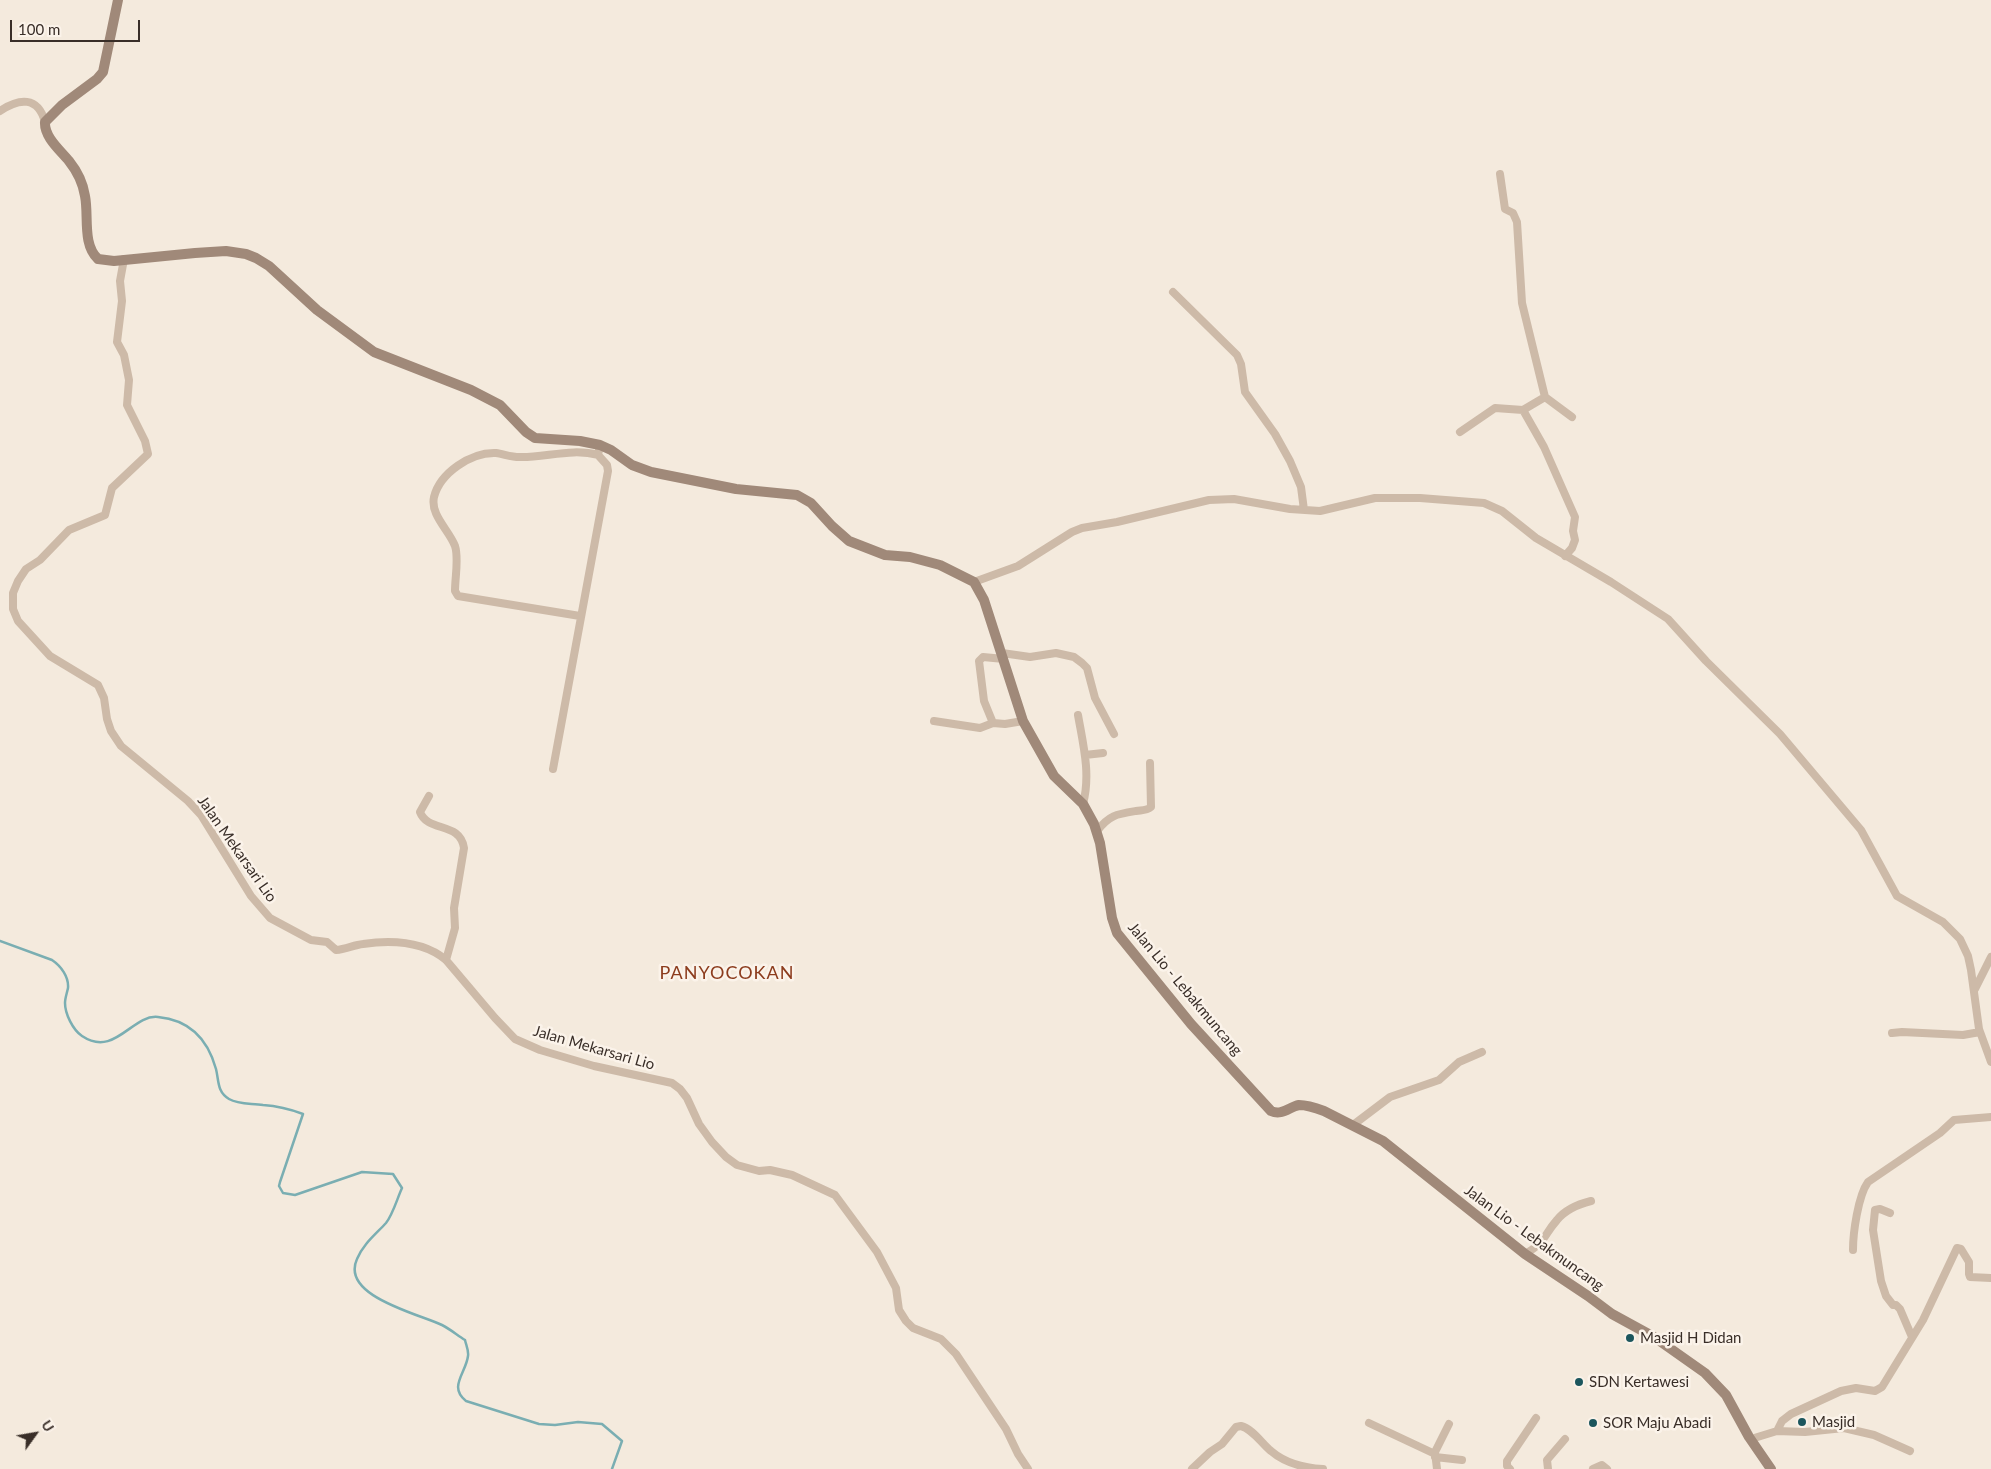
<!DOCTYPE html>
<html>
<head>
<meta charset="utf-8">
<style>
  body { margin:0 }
  #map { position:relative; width:1991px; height:1469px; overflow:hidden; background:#f4eadd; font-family:Lato,sans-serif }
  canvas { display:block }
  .north { position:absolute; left:10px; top:1409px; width:50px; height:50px; -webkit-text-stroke:4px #fbf3ea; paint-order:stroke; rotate:58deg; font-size:14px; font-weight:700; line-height:20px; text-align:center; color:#392e28 }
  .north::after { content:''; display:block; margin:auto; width:18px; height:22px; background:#392e28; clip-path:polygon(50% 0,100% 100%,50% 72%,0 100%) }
  .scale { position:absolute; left:10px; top:20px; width:130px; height:22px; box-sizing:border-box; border:2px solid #392e28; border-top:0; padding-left:6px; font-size:15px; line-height:18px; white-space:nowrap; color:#392e28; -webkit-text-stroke:4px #fbf3ea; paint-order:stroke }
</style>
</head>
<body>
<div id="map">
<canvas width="1991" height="1469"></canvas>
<div class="north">U</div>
<div class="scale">100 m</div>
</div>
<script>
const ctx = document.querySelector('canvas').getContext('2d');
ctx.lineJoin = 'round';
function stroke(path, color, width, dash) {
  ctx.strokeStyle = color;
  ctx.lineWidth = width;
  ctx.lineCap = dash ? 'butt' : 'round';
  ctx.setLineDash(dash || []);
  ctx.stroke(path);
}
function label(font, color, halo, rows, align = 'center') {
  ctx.font = font + ' Lato,sans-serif';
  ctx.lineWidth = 5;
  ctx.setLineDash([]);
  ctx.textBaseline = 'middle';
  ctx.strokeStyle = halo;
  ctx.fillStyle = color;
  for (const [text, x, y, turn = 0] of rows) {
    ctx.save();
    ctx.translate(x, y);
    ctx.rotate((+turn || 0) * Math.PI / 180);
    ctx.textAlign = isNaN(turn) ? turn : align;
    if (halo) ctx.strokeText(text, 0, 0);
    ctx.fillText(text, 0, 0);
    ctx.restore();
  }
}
const stream = new Path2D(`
  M0 941 52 960C61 966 69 977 68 988 67 993 65 998 65 1003 65 1014 73 1030 82 1036 115 1058 132 1014 158 1017 190 1020 208 1040 216 1069 219 1081 217 1092 229 1099 239 1105 252 1103 263 1105 278 1106 290 1109 303 1114L280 1182 279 1186 283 1193 295 1195 362 1172 393 1174 402 1188C397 1199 393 1214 386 1223 376 1234 363 1244 357 1259 340 1296 419 1314 442 1325 450 1329 457 1335 465 1340 466 1345 469 1351 468 1356 466 1373 448 1387 466 1401L539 1424 555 1425 578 1422 602 1424 622 1441 612 1469`);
const street = new Path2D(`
  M0 111C19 98 38 96 45 122
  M1500 174 1505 209 1513 213 1517 222 1522 303 1545 397 1523 410 1544 447 1575 517 1573 531 1575 540 1572 548 1565 556
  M124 259 120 281 122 301 117 342 124 355 129 380 127 405 145 441 148 454 112 488 105 515 69 530 40 560 26 569 18 581 13 593V609L18 621 50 656 98 685 104 698 107 719 111 731 121 746 188 801 201 815 251 896 270 918 311 940 327 942 336 950C346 949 354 945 363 944 391 940 423 941 446 960L495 1018 515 1039 540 1050 594 1066 672 1083 680 1089 687 1098 699 1124 712 1142 726 1157 737 1165 759 1171 770 1170 792 1175 835 1195 877 1252 896 1288 899 1310 906 1321 913 1328 941 1339 956 1354 1006 1429 1018 1454 1028 1469
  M1173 292 1237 355 1241 364 1245 392 1275 434 1290 461 1301 487 1304 510
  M1545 397 1572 417
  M1460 432 1495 408 1523 410
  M974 582 1018 566 1072 532 1082 528 1117 522 1209 500 1234 499 1290 509 1320 511 1375 498H1420L1484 503 1502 511 1536 538 1611 582 1668 619 1706 661 1780 734 1861 830 1897 896 1943 922 1960 939 1968 956 1971 970 1979 1029 1991 1062
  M580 616 458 596 455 591C455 577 459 558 455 546 449 530 430 515 434 497 440 473 471 452 496 453 504 454 513 458 522 457 547 457 573 448 598 455L600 445
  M1002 653 1030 657 1056 653 1074 657 1082 663 1087 668 1095 698 1114 734
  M1004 659 983 657 979 661 984 701 993 723 1005 724 1023 721
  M1078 715C1083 744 1091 774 1083 804
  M934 721 980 728 993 723
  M1085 755 1103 753
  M553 769 608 471 607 465 598 455
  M429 796 420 812C428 833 460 821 464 848L454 908 455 928 446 960
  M1097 831C1109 815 1117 814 1136 811 1142 810 1146 811 1151 807L1150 763
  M1975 989 1991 957
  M1892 1033 1902 1032 1963 1035 1980 1032
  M1353 1125 1390 1097 1439 1080 1459 1062 1482 1052
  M1890 1213 1880 1209 1875 1210 1873 1230 1881 1281 1886 1296 1893 1305H1896L1900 1309 1912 1337
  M1853 1250C1853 1233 1858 1196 1868 1182L1940 1133 1954 1120 1991 1117
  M1525 1254C1546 1242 1543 1236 1557 1220 1565 1210 1579 1204 1591 1201
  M1369 1423 1435 1454
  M1777 1431 1782 1421 1791 1414 1841 1391 1856 1388 1875 1391 1882 1387 1923 1320 1957 1248 1961 1249 1969 1262V1274L1970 1277 1991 1278
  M1751 1439 1777 1431 1805 1432 1844 1428 1874 1435 1910 1451
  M1435 1457 1462 1460
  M1192 1469 1210 1452 1222 1444 1236 1427 1241 1426C1253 1429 1262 1444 1271 1451 1285 1463 1305 1468 1323 1469
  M1437 1469 1435 1452 1449 1424
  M1510 1469 1507 1466V1461L1536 1418
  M1548 1469 1547 1460 1565 1439
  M1593 1469 1602 1465 1607 1469`);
const secondary = new Path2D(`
  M118 0 103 72 97 79 62 105 45 122C44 137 60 150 69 161 77 171 83 183 85 196 89 216 82 244 98 259L114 261 195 253 226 251 246 254 256 258 269 266 317 310 374 352 471 390 500 405 526 432 535 438 580 441 600 445 611 450 632 465 651 472 736 489 797 495 811 503 832 526 849 541 885 555 910 557 940 565 974 582 984 600 1023 721 1054 776 1083 804 1094 824 1100 843 1112 918 1117 933 1191 1024 1271 1111C1282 1116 1289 1107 1299 1105 1307 1105 1316 1108 1324 1111L1383 1141 1525 1254 1588 1296 1612 1314 1654 1337 1705 1373 1726 1395 1749 1437 1771 1469`);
const markers = [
  [1630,1338,5,"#1c565d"],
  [1579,1382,5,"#1c565d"],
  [1802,1422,5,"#1c565d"],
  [1593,1423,5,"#1c565d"]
];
const streetNames = [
  ["Jalan Mekarsari Lio",237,849,55],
  ["Jalan Lio - Lebakmuncang",1185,989,50],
  ["Jalan Mekarsari Lio",594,1048,16],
  ["Jalan Lio - Lebakmuncang",1534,1238,36]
];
const poiNames = [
  ["Masjid H Didan",1640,1338],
  ["SDN Kertawesi",1589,1382],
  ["Masjid",1812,1422],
  ["SOR Maju Abadi",1603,1423]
];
const quarterNames = [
  ["PANYOCOKAN",727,973]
];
stroke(stream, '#7aaeb2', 2.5);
stroke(street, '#cdbaa8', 8);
stroke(secondary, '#a08979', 10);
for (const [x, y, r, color] of markers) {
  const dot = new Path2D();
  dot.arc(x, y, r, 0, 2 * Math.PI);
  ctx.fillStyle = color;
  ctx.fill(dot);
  stroke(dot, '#fbf3ea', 2);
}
label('15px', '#392e28', '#fbf3ea', streetNames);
label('15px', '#392e28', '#fbf3ea', poiNames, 'left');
ctx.letterSpacing = '1px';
label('18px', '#8c3c1d', '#fbf3ea', quarterNames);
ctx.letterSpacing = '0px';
</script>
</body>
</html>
